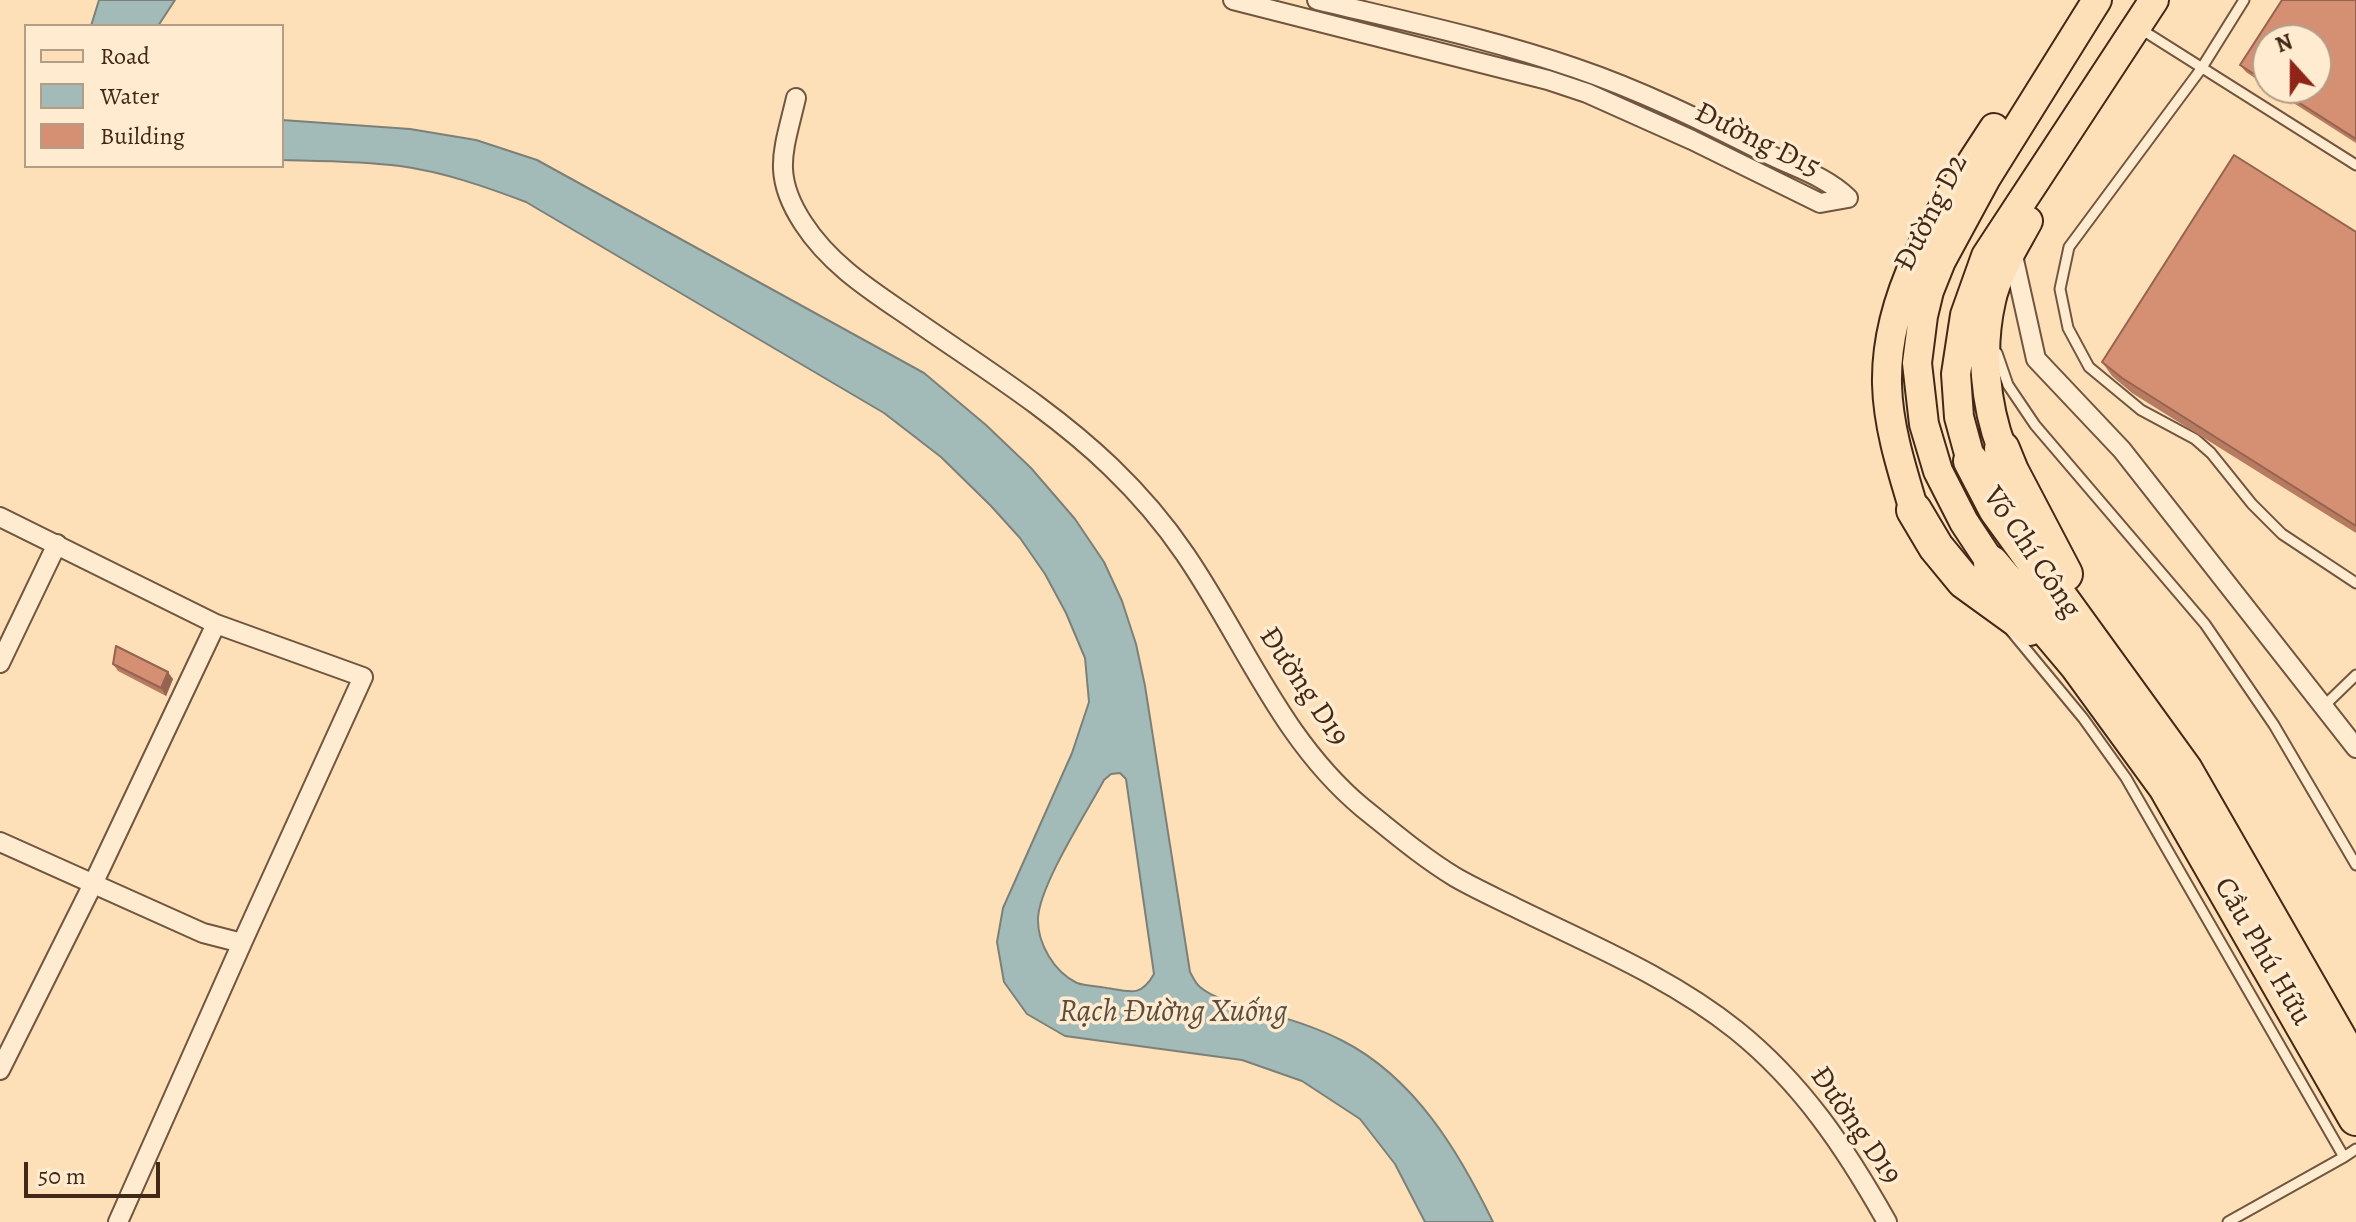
<!DOCTYPE html>
<html>
<head>
<meta charset="utf-8">
<style>
  body { margin:0 }
  #map { position:relative; width:2356px; height:1222px; overflow:hidden; background:#fde0b7; font-family:Alegreya,serif }
  canvas { display:block }
  .legend { position:absolute; left:24px; top:24px; width:260px; height:144px; box-sizing:border-box; background:#feebd0; border:2px solid #b39d86; margin:0; padding:10px 14px; list-style:none; font-size:24px; color:#432717 }
  .legend li { display:flex; align-items:center; gap:16px; height:40px }
  .legend b { width:40px; border:2px solid #b39d86 }
  .north { position:absolute; left:2252px; top:24px; width:80px; height:80px; box-sizing:border-box; background:#feebd0; border:2px solid #b39d86; border-radius:50%; rotate:339deg; font-size:22px; font-weight:700; line-height:32px; text-align:center; color:#432717 }
  .north::after { content:''; display:block; margin:auto; width:28px; height:36px; background:#8f2418; clip-path:polygon(50% 0,100% 100%,50% 72%,0 100%) }
  .scale { position:absolute; left:24px; top:1162px; width:136px; height:36px; box-sizing:border-box; border:4px solid #432717; border-top:0; padding-left:10px; font-size:24px; line-height:28px; white-space:nowrap; color:#432717; -webkit-text-stroke:6px #feebd0; paint-order:stroke }
</style>
</head>
<body>
<div id="map">
<canvas width="2356" height="1222"></canvas>
<ul class="legend">
<li><b style="height:10px;background:#fde0b7"></b>Road</li>
<li><b style="height:22px;background:#a2bbb8"></b>Water</li>
<li><b style="height:22px;background:#d58f72"></b>Building</li>
</ul>
<div class="north">N</div>
<div class="scale">50 m</div>
</div>
<script>
const ctx = document.querySelector('canvas').getContext('2d');
ctx.lineJoin = 'round';
function paint(path, color) {
  ctx.fillStyle = color;
  ctx.fill(path, 'evenodd');
}
function stroke(path, color, width, dash) {
  ctx.strokeStyle = color;
  ctx.lineWidth = width;
  ctx.lineCap = dash ? 'butt' : 'round';
  ctx.setLineDash(dash || []);
  ctx.stroke(path);
}
function label(font, color, halo, rows, align = 'center') {
  ctx.font = font + ' Alegreya,serif';
  ctx.lineWidth = 7;
  ctx.setLineDash([]);
  ctx.textBaseline = 'middle';
  ctx.strokeStyle = halo;
  ctx.fillStyle = color;
  for (const [text, x, y, turn = 0] of rows) {
    ctx.save();
    ctx.translate(x, y);
    ctx.rotate((+turn || 0) * Math.PI / 180);
    ctx.textAlign = isNaN(turn) ? turn : align;
    if (halo) ctx.strokeText(text, 0, 0);
    ctx.fillText(text, 0, 0);
    ctx.restore();
  }
}
const water = new Path2D(`
  M99 0H175L158 26H91Z
  M282 120 410 129 476 140 537 160 924 373 986 425 1031 468 1075 519 1104 562 1122 601 1136 644 1145 686 1190 972C1193 977 1195 983 1200 987 1214 999 1234 1002 1251 1008 1282 1017 1314 1026 1343 1041 1415 1078 1459 1152 1493 1222H1425L1395 1164 1360 1119 1302 1081 1242 1060 1065 1036 1027 1014 1004 982 997 942 1003 908 1072 753 1089 702 1085 658 1066 613 1045 574 1020 538 991 506 941 457 884 413 526 202C486 187 444 172 400 166 361 161 322 161 282 160ZM1120 773 1126 779 1154 974C1141 997 1131 992 1107 988 1098 986 1086 986 1077 983 1054 972 1037 943 1038 918 1040 884 1087 812 1104 780L1111 774Z`);
const lane = new Path2D(`
  M2244 0 2201 69 2069 247 2060 289 2068 328 2089 367 2141 410 2195 439 2211 453 2252 504 2282 534 2356 583
  M2139 28 2356 165
  M1997 353 2008 385 2035 425 2205 624 2274 725 2356 865
  M2011 631 2083 718 2126 778 2344 1157 2228 1222
  M2325 705 2356 675
  M2344 1157 2356 1149`);
const street = new Path2D(`
  M1233 0 1548 80 1587 93 1692 140 1820 203 1848 198
  M1317 0C1404 21 1491 39 1575 68 1640 90 1703 121 1764 152 1793 167 1824 175 1848 198
  M796 98C784 150 771 174 803 223 832 268 877 294 920 324 985 369 1054 412 1111 467 1138 493 1164 523 1185 554 1244 640 1281 740 1363 808 1393 832 1422 857 1455 877 1474 888 1494 897 1514 907 1589 944 1670 977 1736 1030 1802 1083 1846 1149 1887 1222
  M2012 251 2036 359 2122 450 2356 748
  M0 517 216 624 363 677 242 943
  M0 663 57 544
  M0 842 203 933 242 943 118 1222
  M0 1070 93 884 216 624`);
const primary = new Path2D(`
  M2002 449C1985 404 1980 349 1991 301 1997 273 2015 245 2028 221
  M1971 461 1959 417 1956 374 1965 315 1986 256 2154 0
  M1914 510C1902 470 1888 427 1887 384 1885 288 1944 205 1994 128
  M1991 563 1964 522 1938 471 1924 424 1917 363 1923 316 1929 291 1941 261 1986 178 2097 0`);
const highway = new Path2D(`
  M2002 449 2011 471 2065 574
  M1971 461 1996 509 2185 770 2356 1068
  M1914 510 1936 547 1964 581 2029 628
  M1991 563 2077 665 2166 787 2356 1118`);
const wall = new Path2D(`
  M2282 0H2356V143L2270 88H2316V40H2268V87L2246 72 2240 65Z
  M2356 232V533L2132 393 2112 376 2102 362Z
  M113 664 173 679 166 696 118 671Z`);
const shadedWall = new Path2D(`
  M168 672 173 679 166 696 161 688Z`);
const building = new Path2D(`
  M2282 0H2356V139L2276 88H2316V40H2268V83L2240 65Z
  M2234 155 2356 232V526L2122 378 2102 362Z
  M116 646 168 672 161 688 113 664Z`);
const streetNames = [
  ["Đường D15",1757,141,26],
  ["Đường D2",1932,213,-63],
  ["Võ Chí Công",2031,553,56],
  ["Đường D19",1303,687,56],
  ["Cầu Phú Hữu",2262,952,60],
  ["Đường D19",1855,1126,55]
];
const waterNames = [
  ["Rạch Đường Xuống",1173,1013]
];
paint(water, '#a2bbb8');
stroke(water, '#7c8078', 2);
stroke(lane, '#72553f', 13);
stroke(street, '#72553f', 22);
stroke(primary, '#432717', 32);
stroke(highway, '#432717', 38);
stroke(lane, '#feebd0', 9);
stroke(street, '#feebd0', 18);
stroke(primary, '#fde0b7', 28);
stroke(highway, '#fde0b7', 34);
paint(wall, '#b77b62');
paint(shadedWall, '#956450');
paint(building, '#d58f72');
stroke(building, '#956450', 2);
label('30px', '#432717', '#feebd0', streetNames);
label('italic 32px', '#5b4c3f', '#feebd0', waterNames);
</script>
</body>
</html>
